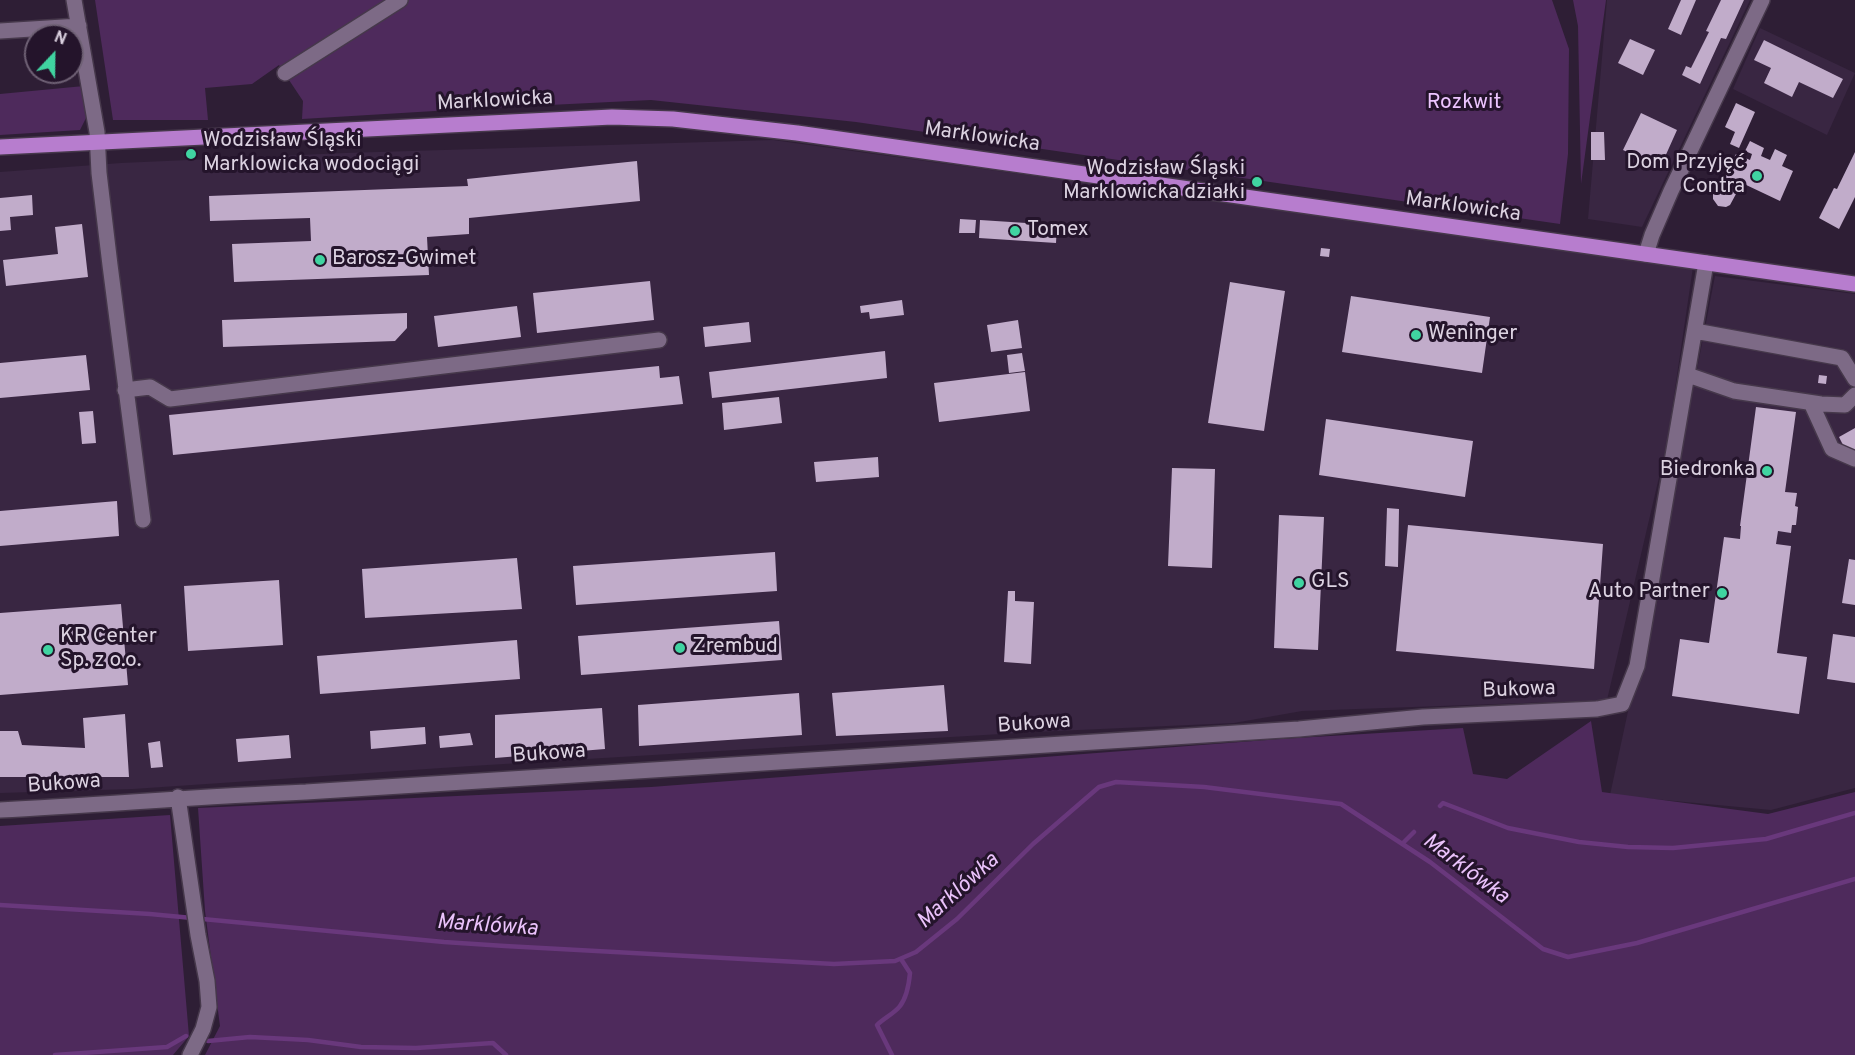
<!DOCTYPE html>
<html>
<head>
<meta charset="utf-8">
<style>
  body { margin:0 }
  #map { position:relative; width:1855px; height:1055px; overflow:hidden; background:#2e1e35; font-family:Overpass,sans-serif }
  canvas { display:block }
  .north { position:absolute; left:24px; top:24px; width:60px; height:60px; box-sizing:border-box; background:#24142b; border:2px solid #6e6074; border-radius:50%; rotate:22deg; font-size:16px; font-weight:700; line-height:24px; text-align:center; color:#dcd2e1 }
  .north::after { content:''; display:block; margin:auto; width:21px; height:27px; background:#40d4a1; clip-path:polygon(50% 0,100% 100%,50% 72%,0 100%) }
</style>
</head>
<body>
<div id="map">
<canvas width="1855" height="1055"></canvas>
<div class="north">N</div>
</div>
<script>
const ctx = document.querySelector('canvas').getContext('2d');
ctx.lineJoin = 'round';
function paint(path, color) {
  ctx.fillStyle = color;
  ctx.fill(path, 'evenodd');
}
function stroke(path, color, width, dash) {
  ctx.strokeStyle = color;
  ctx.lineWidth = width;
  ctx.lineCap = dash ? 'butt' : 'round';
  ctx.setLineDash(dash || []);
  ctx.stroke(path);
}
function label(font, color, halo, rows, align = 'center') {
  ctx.font = font + ' Overpass,sans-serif';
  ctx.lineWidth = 6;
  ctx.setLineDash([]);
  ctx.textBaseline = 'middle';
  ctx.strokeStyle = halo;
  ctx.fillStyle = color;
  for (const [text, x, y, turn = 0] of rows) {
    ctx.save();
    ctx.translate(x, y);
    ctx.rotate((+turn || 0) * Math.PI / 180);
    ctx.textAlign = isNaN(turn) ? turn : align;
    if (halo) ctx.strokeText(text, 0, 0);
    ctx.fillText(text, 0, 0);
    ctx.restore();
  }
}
const built = new Path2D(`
  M1607 0H1750L1642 227 1588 219Z
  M1760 28 1855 73 1827 135 1733 89Z
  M773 140 1693 267 1667 443 1607 700 1302 711 1234 723 1034 732 471 766 133 789 0 793V172L121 163 345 153Z
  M1715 276 1855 294V788L1771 810 1610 795 1658 572Z`);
const green = new Path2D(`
  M95 0H1552L1569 49 1568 154 1560 224 856 122 651 100 468 109 302 119 303 101 279 65 252 84 205 88 208 120H113Z
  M1573 0H1606L1581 184 1578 26Z
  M84 86 89 112 80 130 0 135V94Z
  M1591 721 1602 792 1768 814 1855 792V1055H205L220 1026 205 911 198 808 651 787 1280 739 1463 728 1473 774 1507 779Z
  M170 815 189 1036 173 1055H0V826Z`);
const stream = new Path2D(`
  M1440 806 1443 803 1508 828 1579 842 1628 847 1673 848 1766 839 1855 813
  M1402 844 1414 832
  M0 905 150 914 444 942 505 946 834 964 895 961 916 952 957 919 1033 844 1099 787 1116 782 1204 787 1341 804 1430 862 1543 949 1568 957 1637 943 1855 879
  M208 1041 250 1037 308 1040 361 1047 416 1048 493 1043 506 1055
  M55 1055 167 1047 186 1036
  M892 1055 877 1025C884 1018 895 1013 900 1006 907 997 909 984 910 973L901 959`);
const building = new Path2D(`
  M1681 0H1696L1681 35 1668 29Z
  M1721 0H1744L1726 39 1721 38 1700 84 1682 75 1686 66 1691 68 1709 32 1706 31Z
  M1630 39 1655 50 1643 75 1618 63Z
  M1764 40 1843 79 1833 98 1799 82 1792 97 1764 83 1771 68 1754 60Z
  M1736 103 1755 112 1739 148 1730 144 1735 132 1725 127Z
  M1641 113 1677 130 1660 168 1623 150Z
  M1591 132H1604L1605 160H1591Z
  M1750 141 1764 148 1761 156 1770 160 1775 149 1787 155 1782 166 1793 171 1780 201 1742 183 1730 205 1726 207 1718 206 1713 199V194L1722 175 1725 176 1736 154 1750 160 1752 154 1745 151Z
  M1855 152V197L1839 229 1819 218 1834 188 1837 189Z
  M637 161 640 201 469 218V234L427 237 429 275 234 282 232 244 311 241 310 218 210 221 209 196 468 186 467 179Z
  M32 195 33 215 10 217 11 230 0 231V198Z
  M960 219 976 220 975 233H959Z
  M980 220 1057 225 1056 243 979 238Z
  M82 224 88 277 6 286 3 260 58 254 55 227Z
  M1321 248 1330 249 1329 257 1320 256Z
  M650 281 654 320 537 333 533 293Z
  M1230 282 1285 291 1264 431 1208 423Z
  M1351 296 1490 317 1482 373 1342 352Z
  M902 300 904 315 870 319 869 312 861 313 860 306Z
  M517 306 521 337 438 347 434 316Z
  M407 313V328L395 341 223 347 222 320Z
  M1018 320 1022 348 991 352 987 325Z
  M749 322 751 342 705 347 703 327Z
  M885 351 887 378 712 398 709 372Z
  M1022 353 1025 371 1009 373 1007 355Z
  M86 355 90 390 0 398V363Z
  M659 366 660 378 679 376 683 404 173 455 169 415Z
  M1025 372 1030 411 939 422 934 383Z
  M1819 375 1827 376 1826 384 1818 383Z
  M779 397 782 423 724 430 722 403Z
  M1756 407 1796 412 1785 492 1797 493 1795 506 1798 507 1796 525H1792L1791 533 1778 531 1776 544 1791 546 1777 653 1807 657 1799 714 1672 696 1680 639 1709 643 1724 537 1740 539 1741 526H1740Z
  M93 411 96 443 82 444 79 412Z
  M1326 419 1473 441 1465 497 1319 475Z
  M1855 428V451L1847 453 1839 437Z
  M878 457 879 477 816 482 814 462Z
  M1172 468 1215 469 1212 568 1168 566Z
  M117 501 119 536 0 546V511Z
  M1387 508 1399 509 1398 567 1385 566Z
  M1279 515 1324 517 1318 650 1274 648Z
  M1408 525 1603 544 1594 669 1396 651Z
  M775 552 777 591 576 605 573 566Z
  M517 558 522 609 365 618 362 569Z
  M1849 559 1855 560V605L1842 603Z
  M279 580 283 645 188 651 184 586Z
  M1008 591H1015V601L1034 602 1031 664 1004 662Z
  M121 604 128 685 0 695V613Z
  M779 621 782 660 581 675 578 636Z
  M1833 634 1855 637V683L1827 679Z
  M517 640 520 679 320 694 317 656Z
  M944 685 948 731 836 736 832 693Z
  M799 693 802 735 639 746 638 705Z
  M602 708 605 749 495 758V715Z
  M125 714 129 777H0V731H18L22 745 85 748 83 718Z
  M425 727 426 744 371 749 370 731Z
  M470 733 473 745 440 748 439 736Z
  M289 735 291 758 238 762 236 739Z
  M160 741 163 767 151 768 148 743Z`);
const minor = new Path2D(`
  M74 0 97 132 99 173 110 265 143 520
  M0 31 79 26
  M285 73 400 0
  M1646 254 1652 235 1671 191 1762 0
  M1695 331 1842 358 1855 379
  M1688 375 1734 391 1821 404 1845 405 1855 395
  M125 390 150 387 170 399 659 340
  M1811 403 1832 449 1855 459
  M178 797 198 935 207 981 209 1007 203 1029 190 1055
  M0 810C102 805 204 796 306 792L1299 729 1423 717 1597 709 1622 704 1637 666 1706 263`);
const major = new Path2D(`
  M0 147 612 117 673 119 797 133 1855 284`);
const markers = [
  [191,154,6,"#40d4a1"],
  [1757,176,6,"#40d4a1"],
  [1257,182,6,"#40d4a1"],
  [1015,231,6,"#40d4a1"],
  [320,260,6,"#40d4a1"],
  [1416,335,6,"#40d4a1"],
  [1767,471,6,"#40d4a1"],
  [1299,583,6,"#40d4a1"],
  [1722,593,6,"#40d4a1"],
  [680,648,6,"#40d4a1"],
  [48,650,6,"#40d4a1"]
];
const streetNames = [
  ["Marklowicka",495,102,-3],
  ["Marklowicka",982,138,8],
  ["Marklowicka",1463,208,8],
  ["Bukowa",1519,691,-2],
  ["Bukowa",1034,725,-4],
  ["Bukowa",549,755,-4],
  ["Bukowa",64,785,-4]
];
const parkNames = [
  ["Rozkwit",1464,104]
];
const poiNames = [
  ["Wodzisław Śląski",203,142],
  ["Marklowicka wodociągi",203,166],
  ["Dom Przyjęć",1745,164,"right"],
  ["Contra",1745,188,"right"],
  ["Wodzisław Śląski",1245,170,"right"],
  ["Marklowicka działki",1245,194,"right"],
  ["Tomex",1027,231],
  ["Barosz-Gwimet",332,260],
  ["Weninger",1428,335],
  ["Biedronka",1755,471,"right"],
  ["GLS",1311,583],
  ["Auto Partner",1710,593,"right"],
  ["KR Center",60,638],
  ["Sp. z o.o.",60,662],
  ["Zrembud",692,648]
];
const waterNames = [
  ["Marklówka",1465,870,37],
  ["Marklówka",959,892,-42],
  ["Marklówka",487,927,4]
];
paint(built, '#392642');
paint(green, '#4e2a5c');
stroke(stream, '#69387c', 4.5);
paint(building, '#c1acca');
stroke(minor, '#46384b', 18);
stroke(major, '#46384b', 18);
stroke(minor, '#7d6a86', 15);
stroke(major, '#b77dce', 15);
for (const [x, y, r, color] of markers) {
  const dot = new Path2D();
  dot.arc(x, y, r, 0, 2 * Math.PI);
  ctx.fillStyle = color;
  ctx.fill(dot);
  stroke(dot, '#24142b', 2);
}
label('21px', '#dcd2e1', '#24142b', streetNames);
label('21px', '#ecc4fe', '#24142b', parkNames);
label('21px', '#dcd2e1', '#24142b', poiNames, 'left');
label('italic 22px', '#eac2fb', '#24142b', waterNames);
</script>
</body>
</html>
